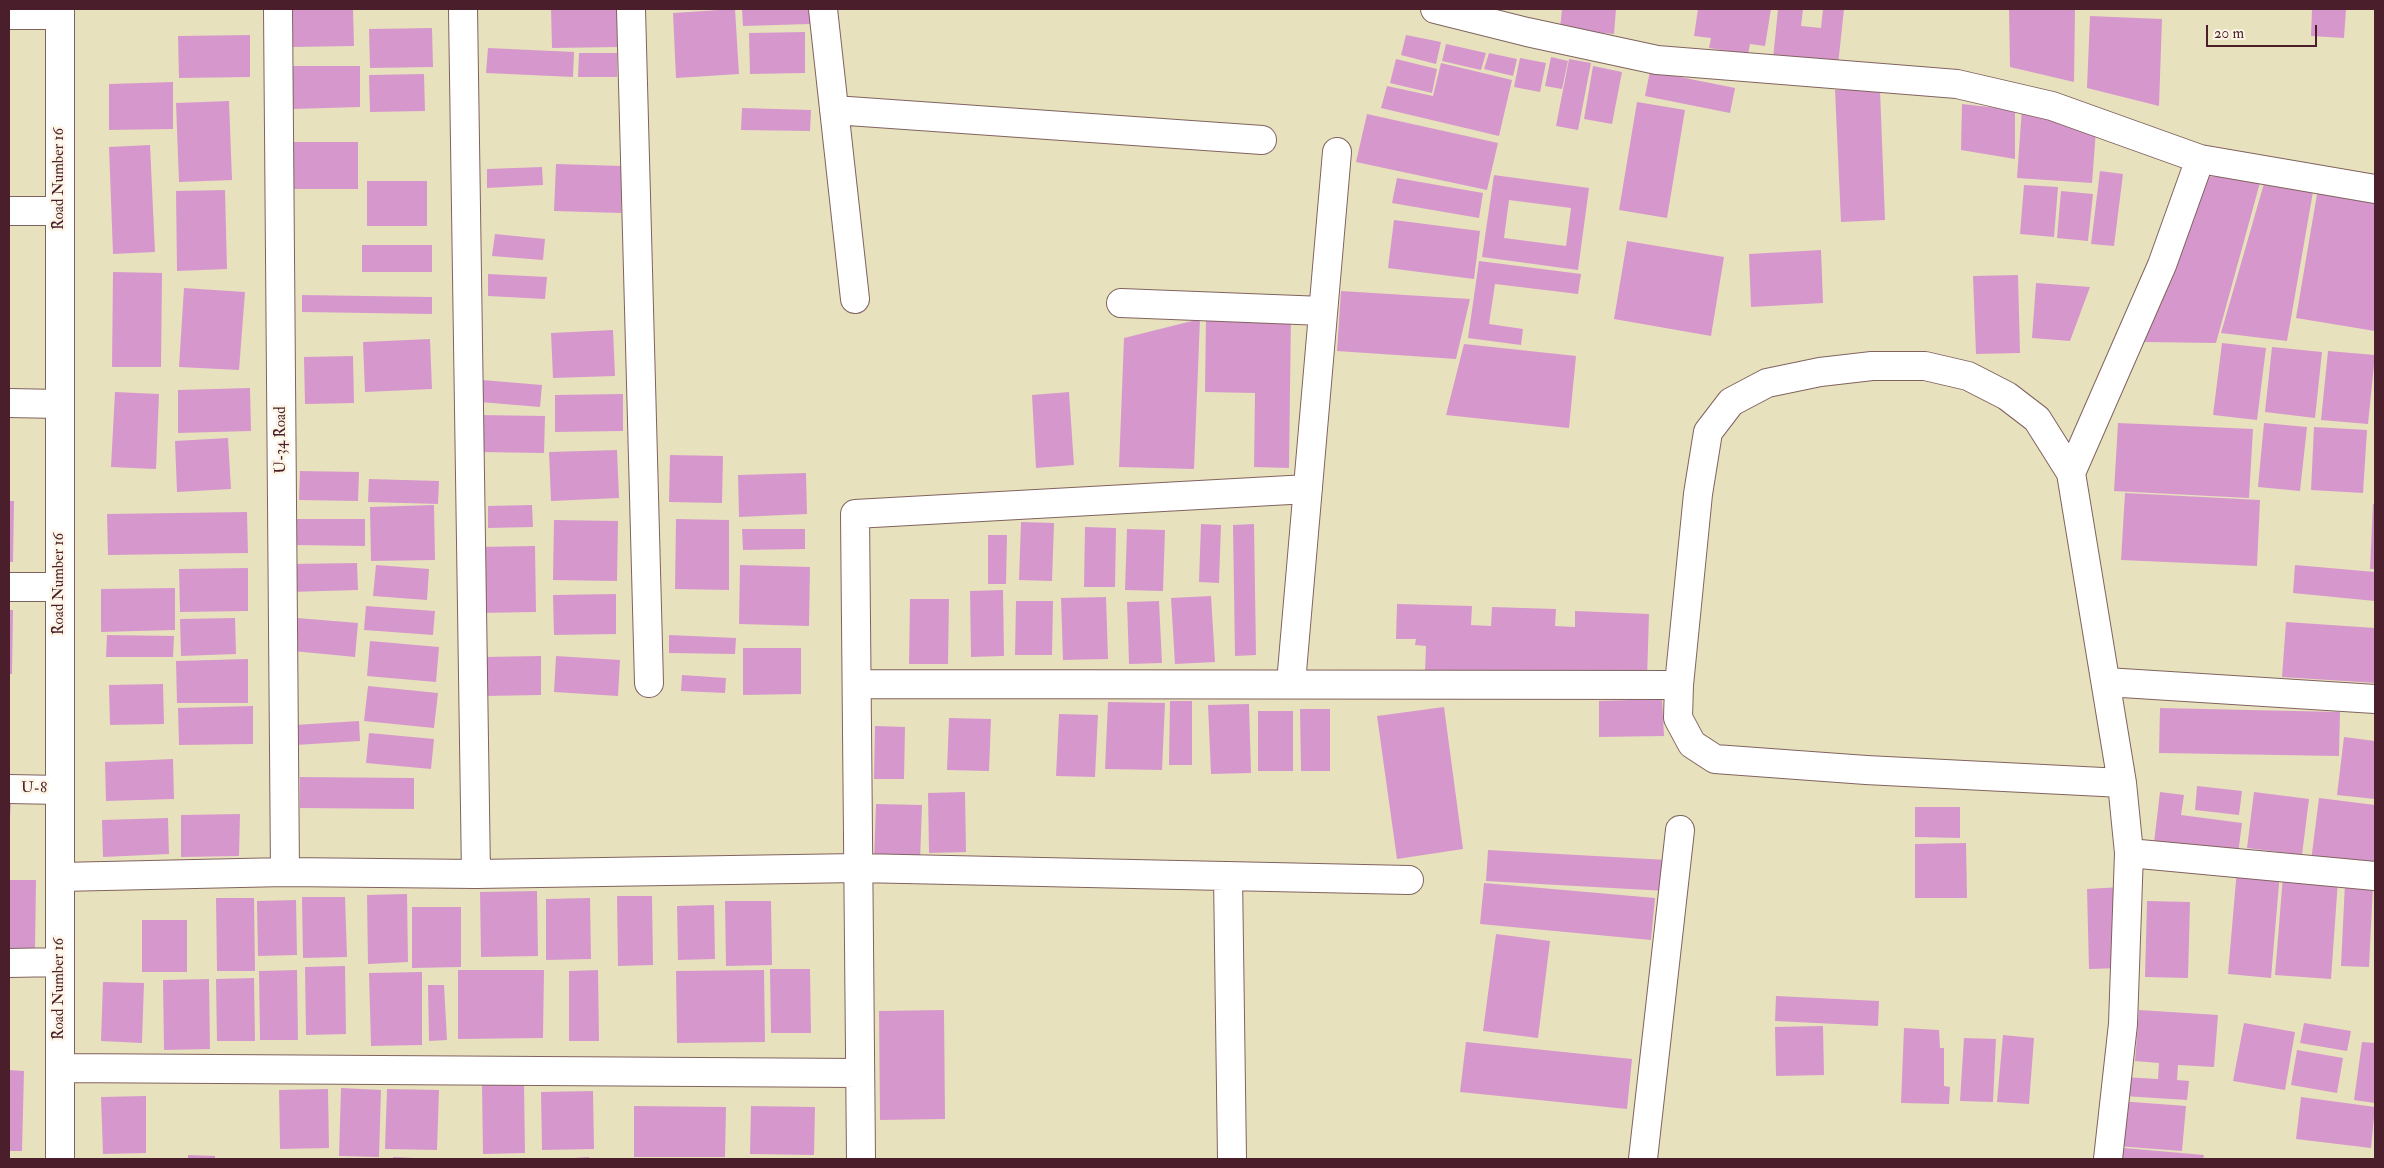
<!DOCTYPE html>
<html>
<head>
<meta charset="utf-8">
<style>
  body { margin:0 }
  #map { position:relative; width:2384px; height:1168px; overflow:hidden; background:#e8e1be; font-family:"IM FELL Double Pica",serif }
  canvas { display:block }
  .frame { position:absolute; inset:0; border:10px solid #4a1f2b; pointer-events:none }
  .scale { position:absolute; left:2206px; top:25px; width:111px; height:22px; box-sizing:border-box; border:2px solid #4a1f2b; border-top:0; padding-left:6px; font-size:15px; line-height:18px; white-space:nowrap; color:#4a1f2b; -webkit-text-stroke:4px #fcf5e5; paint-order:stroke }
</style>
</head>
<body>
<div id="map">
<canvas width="2384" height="1168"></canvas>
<div class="frame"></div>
<div class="scale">20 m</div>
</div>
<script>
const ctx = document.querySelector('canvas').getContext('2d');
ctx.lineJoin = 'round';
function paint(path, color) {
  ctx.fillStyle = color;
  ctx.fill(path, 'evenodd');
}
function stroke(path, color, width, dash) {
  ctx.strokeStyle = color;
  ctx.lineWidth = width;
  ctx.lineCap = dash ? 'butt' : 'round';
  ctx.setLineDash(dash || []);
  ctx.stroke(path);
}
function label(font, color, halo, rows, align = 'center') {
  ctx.font = font + ' "IM FELL Double Pica",serif';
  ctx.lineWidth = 5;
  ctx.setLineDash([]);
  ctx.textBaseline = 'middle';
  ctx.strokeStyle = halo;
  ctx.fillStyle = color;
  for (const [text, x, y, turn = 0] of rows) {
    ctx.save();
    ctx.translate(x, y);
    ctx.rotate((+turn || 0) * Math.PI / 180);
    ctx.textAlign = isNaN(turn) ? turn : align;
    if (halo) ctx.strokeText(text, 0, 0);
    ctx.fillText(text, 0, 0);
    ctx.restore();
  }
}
const building = new Path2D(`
  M293 9H353L354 46 293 47Z
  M551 9H619L620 47 552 48Z
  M735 9 739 74 676 78 673 13Z
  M742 9H810V24L743 26Z
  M1562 9H1616L1614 34 1560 29Z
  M1698 9H1771L1765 46 1750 44 1748 54 1709 48 1711 38 1694 36Z
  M1778 9H1803L1801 26 1821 28 1823 9H1844L1838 65 1773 59Z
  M2009 9H2075L2074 82 2010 67Z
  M2312 9H2346L2344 38 2311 36Z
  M2090 16 2162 19 2159 106 2087 88Z
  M432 28 433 67 370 68 369 29Z
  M805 32V73L750 74 749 33Z
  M250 35V77L179 78 178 36Z
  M1406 35 1441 42 1436 64 1401 55Z
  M1446 44 1486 53 1481 70 1442 61Z
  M488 48 574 52 573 77 486 73Z
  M579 53H617V77H578Z
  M1489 53 1517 59 1513 76 1484 69Z
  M1551 57 1568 61 1562 89 1545 86Z
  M1520 58 1546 63 1540 92 1514 87Z
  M1396 59 1437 69 1432 93 1390 83Z
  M1569 59 1591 63 1578 130 1556 126Z
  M1441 63 1512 80 1499 136 1381 108 1387 86 1433 96Z
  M292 66H360V107L292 109Z
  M1593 66 1622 72 1612 124 1584 119Z
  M1650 71 1735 88 1730 113 1645 96Z
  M424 74 425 111 370 112 369 75Z
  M173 82V129L109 130V84Z
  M1880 89 1885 220 1841 222 1835 90Z
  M229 101 232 180 179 182 176 103Z
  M1637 102 1685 110 1667 218 1619 210Z
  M1962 104 2015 110V159L1961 150Z
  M742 108 811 110 810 131 741 130Z
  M2022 108 2096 130 2092 183 2017 178Z
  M1367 114 1498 143 1487 190 1356 162Z
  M294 142H358V189H294Z
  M150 145 155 252 113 254 109 147Z
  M556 164 623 166 621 213 554 211Z
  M542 167 543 185 487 188V169Z
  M2100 171 2123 174 2114 246 2091 244Z
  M2267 173 2314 186 2287 341 2221 333Z
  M1494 175 1589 188 1578 270 1482 257ZM1509 200 1571 208 1566 246 1504 238Z
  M2203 176 2261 179 2216 343 2144 342Z
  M1397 178 1483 193 1479 218 1392 203Z
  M367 181H427V226H367Z
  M2024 185 2058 187 2054 237 2020 234Z
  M2318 188 2375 197V331L2296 318Z
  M225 190 227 269 177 271 176 191Z
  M2061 191 2093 194 2088 241 2057 238Z
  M1394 220 1480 231 1474 279 1388 268Z
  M495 234 545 239 543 260 492 256Z
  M1627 241 1724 257 1711 336 1614 319Z
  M362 245H432V272H362Z
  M1821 250 1823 303 1751 307 1749 254Z
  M1479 261 1581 274 1578 294 1495 284 1489 324 1523 329 1521 345 1468 338Z
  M113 272 162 273 161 367H112Z
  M488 274 547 277 545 299 488 296Z
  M2018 275 2020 353 1976 354 1973 276Z
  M2036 283 2090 287 2070 341 2032 338Z
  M184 288 245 292 239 370 179 367Z
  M1341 291 1470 299 1456 359 1337 351Z
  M302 295 432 297V314L302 312Z
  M1206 314 1291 315 1289 468 1254 467 1255 393 1205 392Z
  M1200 319 1194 469 1119 467 1124 338Z
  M613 330 615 376 553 378 551 333Z
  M430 339 432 389 365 392 363 342Z
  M2222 343 2266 348 2257 420 2213 415Z
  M1464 344 1576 356 1569 428 1446 415Z
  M2272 347 2322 352 2315 418 2265 412Z
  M2328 351 2375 355 2368 424 2321 420Z
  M353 356 354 403 305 404 304 357Z
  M482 380 542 385 540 407 480 402Z
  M250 388 251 431 178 433V390Z
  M115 392 159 394 156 469 111 467Z
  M1069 392 1074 465 1036 468 1032 395Z
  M623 394V431L555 432V395Z
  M480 415 545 416 544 453 479 452Z
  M2118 423 2253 429 2249 498 2114 491Z
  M2264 423 2307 427 2300 491 2258 487Z
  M2314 427 2367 430 2363 493 2311 490Z
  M228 438 231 489 177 492 175 441Z
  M617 450 619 498 551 501 549 452Z
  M670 455 723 456 722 503 669 502Z
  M300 471 359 472 358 501 299 500Z
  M806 473 807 514 739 517 738 475Z
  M369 479 439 481 438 504 368 502Z
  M2125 493 2260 500 2257 566 2121 560Z
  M9 501H14L13 562H9Z
  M2373 504H2375V569H2370Z
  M434 505 435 560 371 561 370 507Z
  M532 505 533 527 488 528V506Z
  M247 512 248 553 108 555 107 514Z
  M295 519H365V546L294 545Z
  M676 519 729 520V590L675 589Z
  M554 520 618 521 617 581 553 580Z
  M1021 522 1054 523 1052 581 1019 580Z
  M1201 524 1221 525 1219 583 1199 582Z
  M1254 524 1256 655 1235 656 1233 525Z
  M1085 527 1116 528 1115 587H1084Z
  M742 529H805V549L743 550Z
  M1127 529 1165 530 1163 591 1125 590Z
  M988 535H1007L1006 584H988Z
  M535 546 536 612 478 613 477 547Z
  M357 563 358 590 290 592V564Z
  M376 565 429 569 427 600 373 596Z
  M740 565 810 567 809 626 739 624Z
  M2295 565 2375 572V601L2293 593Z
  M248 568V611L180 612 179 569Z
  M175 588V630L101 632V589Z
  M1003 590 1004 656 971 657 970 591Z
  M616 594V634L554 635 553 595Z
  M1211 596 1215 662 1175 664 1171 598Z
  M1106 597 1108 659 1063 660 1061 598Z
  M910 599H949L948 664H909Z
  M1016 601H1053L1052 655H1015Z
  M1159 601 1162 663 1129 664 1127 602Z
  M1397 604 1472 606 1471 625 1491 626 1492 607 1556 609 1555 626 1575 627V611L1649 614 1647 680 1425 671 1426 646 1415 645 1416 639H1396Z
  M366 606 435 611 433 635 364 630Z
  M9 610H13L12 674H9Z
  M235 618 236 654 181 656 180 619Z
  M297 618 358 623 355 657 293 651Z
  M2286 622 2375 628V683L2282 677Z
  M107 635 174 636 173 657H106Z
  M669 635 736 638 735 654 669 653Z
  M370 641 439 647 436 682 367 676Z
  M743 648H801V694L743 695Z
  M541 656V695L485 696 484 657Z
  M556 656 620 660 618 696 554 692Z
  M248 659V703H177L176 661Z
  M682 675 726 678 725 693 681 691Z
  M163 684 164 724 110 725 109 685Z
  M368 686 438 693 434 728 364 721Z
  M1662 699 1664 736 1599 737V701Z
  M1170 701H1192V765H1169Z
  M1108 702 1165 703 1162 770 1105 769Z
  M1249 704 1251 773 1211 774 1208 705Z
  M253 706V744L179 745 178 708Z
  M1444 707 1463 849 1397 859 1377 716Z
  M2160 708 2340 712 2339 756 2159 753Z
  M1300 709H1330V771H1301Z
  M1258 711H1293V771H1258Z
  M1059 714 1098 715 1095 777 1056 776Z
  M949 718 991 719 989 771 947 770Z
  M359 721 360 741 296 745 295 725Z
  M875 726 905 727 904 779H874Z
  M369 733 434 739 431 769 366 763Z
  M2344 737 2375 741V799L2337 795Z
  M173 759 174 799 106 801 105 762Z
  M300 777 414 778V809L300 808Z
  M2197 786 2242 791 2239 815 2195 810Z
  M965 792 966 852 929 853 928 793Z
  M2160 792 2184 795 2181 815 2242 823 2238 854 2154 843Z
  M2254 792 2309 799 2302 855 2247 848Z
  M2319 798 2375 805V869L2311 861Z
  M9 802H11L10 817H9Z
  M876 804 922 805 920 862 874 861Z
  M1915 807H1960V838L1915 837Z
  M240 814 239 856 181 857V815Z
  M168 818 169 854 103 857 102 820Z
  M1966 843 1967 898H1915V844Z
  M1488 850 1667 860 1666 891 1486 881Z
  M2237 869 2280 872 2271 978 2228 974Z
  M2283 876 2338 880 2331 979 2275 975Z
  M9 880H36L35 949H9Z
  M1484 883 1655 898 1651 940 1480 924Z
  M2345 883 2373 884 2369 967 2341 966Z
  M2121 887 2122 968 2089 969 2087 889Z
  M537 891 538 956 481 957 480 892Z
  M407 894 408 962 368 964 367 895Z
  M617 896H652L653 965 618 966Z
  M302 897H345L347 957 303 958Z
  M216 898H254L255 971H217Z
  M590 898 591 959 546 960V899Z
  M296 900 297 955 258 956 257 901Z
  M725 901H771L772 965 726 966Z
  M2147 901 2190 902 2188 978 2145 977Z
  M714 905 715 959 678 960 677 906Z
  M412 907H461V967L412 968Z
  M142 920H187V972H142Z
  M1496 934 1550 941 1538 1038 1483 1031Z
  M345 966 346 1034 306 1035 305 967Z
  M770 969H810L811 1033H771Z
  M297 970 298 1040H260L259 971Z
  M458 970H544L543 1038 458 1039Z
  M598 970 599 1041H569V971Z
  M764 970 765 1042 677 1043 676 971Z
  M422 972V1045L371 1046 369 973Z
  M254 978 255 1041H217L216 979Z
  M209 979 210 1049 164 1050 163 980Z
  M103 982 144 983 142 1043 101 1041Z
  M428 985H444L447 1040 429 1041Z
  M1776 996 1879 1001 1878 1026 1775 1021Z
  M944 1010 945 1119 880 1120 879 1011Z
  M2139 1010 2218 1015 2214 1067 2178 1065 2177 1080 2189 1081 2187 1100 2123 1096 2124 1077 2158 1079 2159 1063 2135 1061Z
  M2244 1023 2295 1032 2285 1090 2233 1081Z
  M2304 1023 2351 1031 2347 1051 2300 1043Z
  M1823 1026 1824 1075 1776 1076 1775 1027Z
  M1904 1028 1939 1030 1940 1048H1944V1086L1950 1087 1949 1104 1901 1103Z
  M2003 1035 2034 1038 2029 1104 1997 1102Z
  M1964 1038 1996 1039 1993 1102 1960 1101Z
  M1466 1042 1632 1059 1627 1109 1460 1092Z
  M2362 1042 2375 1043V1103L2354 1100Z
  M2297 1050 2343 1058 2337 1093 2291 1085Z
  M9 1070 24 1071 22 1151H9Z
  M524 1084 525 1153 483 1154 482 1085Z
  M341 1088 381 1090 379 1157 339 1156Z
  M328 1089 329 1148 280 1149 279 1090Z
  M387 1089 439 1090 437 1150 385 1149Z
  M593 1091 594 1149 542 1150 541 1092Z
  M146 1096V1153L103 1154 101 1097Z
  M2301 1097 2375 1107 2371 1148 2296 1139Z
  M2119 1101 2186 1106 2182 1151 2116 1146Z
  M634 1106 726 1107 725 1157H634Z
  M751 1106 815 1107 814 1155 750 1154Z
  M2113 1147 2204 1155 2203 1159H2112Z
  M188 1155 215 1156V1159H188Z
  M393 1157 414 1158V1159H393Z
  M589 1157V1159H574V1158Z`);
const street = new Path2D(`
  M60 9V1159
  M278 9 285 872
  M463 9 476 874
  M631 9 649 683
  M823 9 855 299
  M1435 9 1527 32 1657 60 1957 84 2052 106 2200 159 2375 189
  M9 15H60
  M834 110 1262 140
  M9 211H60
  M1121 303 1323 311
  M9 403 60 404
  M2071 473 2162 265 2200 159
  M9 587H60
  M2106 682 2375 699
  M1291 683 1337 152
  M857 684 1679 685
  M9 789 60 790
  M2129 853 2375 876
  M1228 876 1232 1159
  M60 877 285 872 476 874 858 868 1409 880
  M9 963 60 962
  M60 1068 860 1073
  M861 1159 855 514 1308 489
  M1643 1159 1680 830
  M2108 1159 2123 1024 2129 853 2122 783 2071 473 2037 419 2007 396 1968 376 1925 366H1872L1820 372 1767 383 1731 402 1708 432 1698 494 1679 685 1678 718 1692 744 1715 759 1866 770 2122 783`);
const streetNames = [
  ["Road Number 16",60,179,-90],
  ["U-34 Road",282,440,-90],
  ["Road Number 16",60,584,-90],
  ["U-8",34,789,1],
  ["Road Number 16",60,989,-90]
];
paint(building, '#d698cc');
stroke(street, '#81635e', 30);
stroke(street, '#fff', 28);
label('15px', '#4a1f2b', '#fcf5e5', streetNames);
</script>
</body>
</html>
